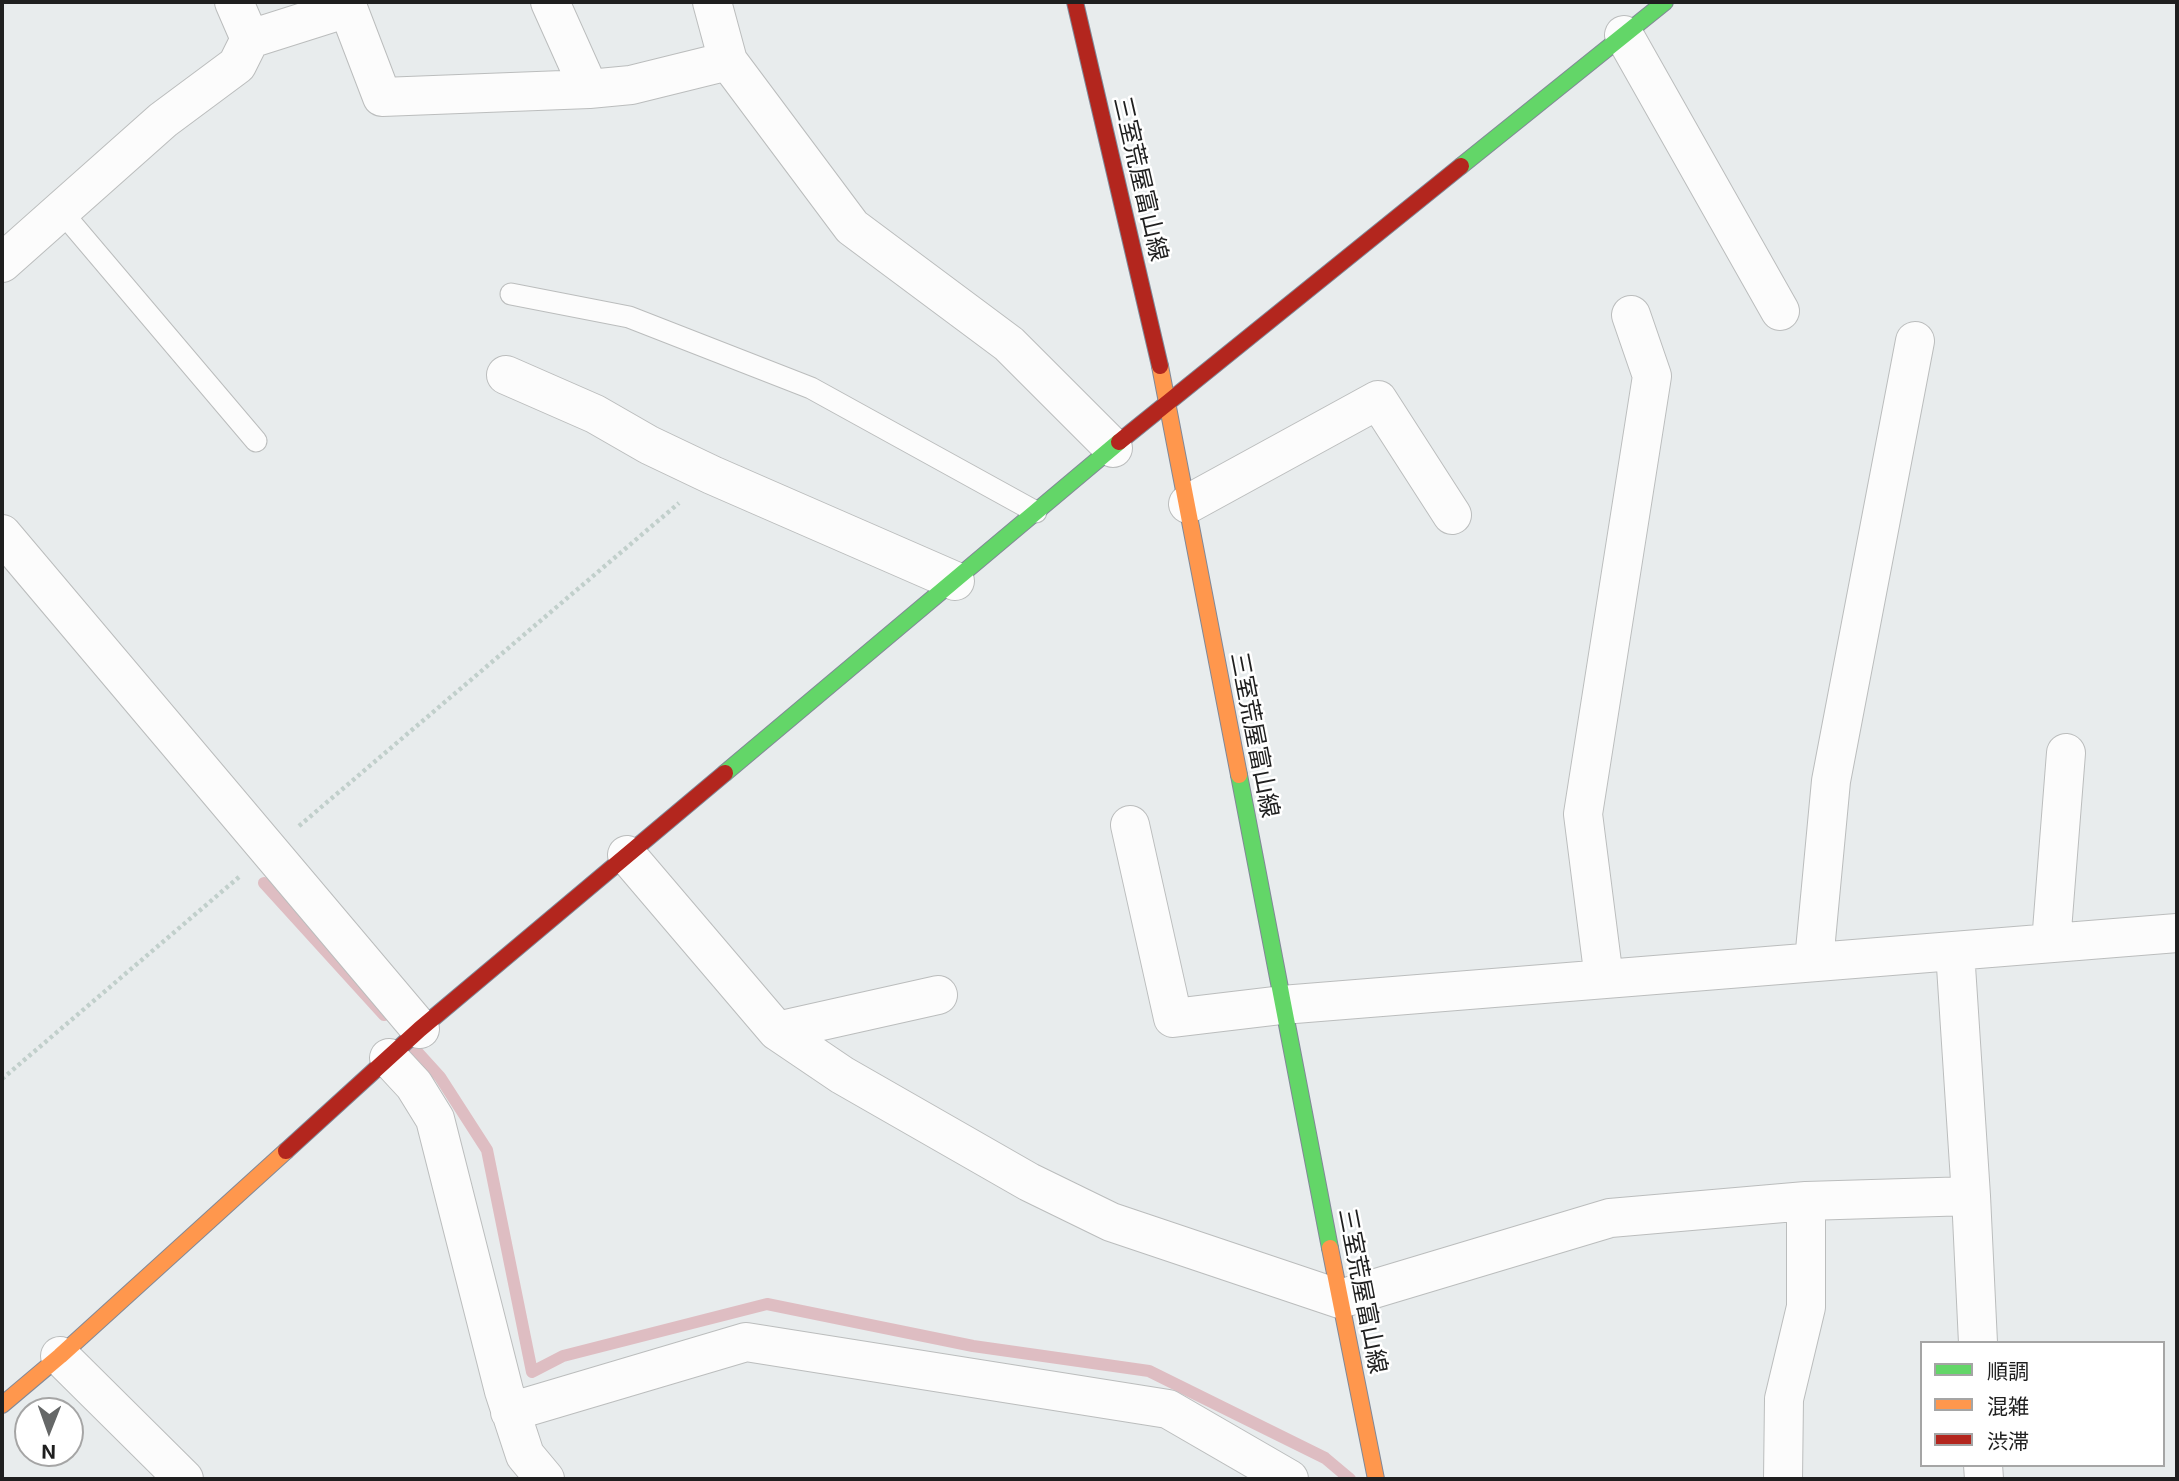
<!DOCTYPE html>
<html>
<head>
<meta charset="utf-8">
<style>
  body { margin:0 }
  #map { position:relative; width:2179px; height:1481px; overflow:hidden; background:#e8eced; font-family:Inter,"Noto Sans JP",sans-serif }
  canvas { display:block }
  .frame { position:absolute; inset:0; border:4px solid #1f1f1f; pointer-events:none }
  .legend { position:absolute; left:1920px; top:1341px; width:245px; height:126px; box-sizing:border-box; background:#fff; border:2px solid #a5a5a5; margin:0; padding:9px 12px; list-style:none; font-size:21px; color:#1f1f1f }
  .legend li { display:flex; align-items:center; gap:14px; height:35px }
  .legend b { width:35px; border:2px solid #a5a5a5 }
  .north { position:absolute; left:14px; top:1397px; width:70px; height:70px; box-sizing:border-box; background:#fff; border:2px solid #a5a5a5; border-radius:50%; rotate:181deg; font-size:19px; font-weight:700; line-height:28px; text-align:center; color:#1f1f1f }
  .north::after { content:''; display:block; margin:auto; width:24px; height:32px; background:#656767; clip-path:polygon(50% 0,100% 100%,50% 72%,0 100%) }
</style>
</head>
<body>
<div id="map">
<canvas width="2179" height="1481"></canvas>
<div class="frame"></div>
<ul class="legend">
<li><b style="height:9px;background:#63d668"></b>順調</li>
<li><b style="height:9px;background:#ff974d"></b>混雑</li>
<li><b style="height:9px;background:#b3261e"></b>渋滞</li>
</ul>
<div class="north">N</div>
</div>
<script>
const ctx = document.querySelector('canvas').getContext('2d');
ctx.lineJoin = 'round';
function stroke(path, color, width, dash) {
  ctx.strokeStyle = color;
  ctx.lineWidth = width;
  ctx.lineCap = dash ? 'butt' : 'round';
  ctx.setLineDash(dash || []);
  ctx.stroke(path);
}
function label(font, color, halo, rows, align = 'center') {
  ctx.font = font + ' Inter,"Noto Sans JP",sans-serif';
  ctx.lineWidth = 5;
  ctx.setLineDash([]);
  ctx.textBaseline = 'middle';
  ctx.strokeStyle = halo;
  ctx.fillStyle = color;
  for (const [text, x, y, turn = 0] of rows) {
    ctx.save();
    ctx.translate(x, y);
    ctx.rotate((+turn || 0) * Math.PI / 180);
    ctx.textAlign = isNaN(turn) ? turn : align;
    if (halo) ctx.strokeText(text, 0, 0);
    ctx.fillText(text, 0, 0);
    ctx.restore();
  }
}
const stream = new Path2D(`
  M264 883 384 1015
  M410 1044 440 1077 487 1150 532 1372 563 1356 767 1304 973 1346 1149 1371 1325 1458 1350 1479`);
const path = new Path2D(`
  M299 826 679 503
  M2 1079 239 877`);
const lane = new Path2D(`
  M61 211 256 441
  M511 294 629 317 811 388 1036 512`);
const street = new Path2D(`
  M550 2 589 89 631 85 728 61 852 227 1009 344 1113 448
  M712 2 728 61
  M1624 35 1780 311
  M250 39 348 8 382 97 589 89
  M2 263 163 120 237 65 250 39 234 2
  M506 375 595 414 649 445 712 475 955 581
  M1188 504 1378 400 1452 515
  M2 534 420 1029
  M1130 825 1173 1018 1282 1005 2177 933
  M627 855 777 1031 938 995
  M2051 943 2066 753
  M1814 961 1831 781 1915 341
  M1604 979 1583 814 1652 376 1631 315
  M777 1031 842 1075 1029 1182 1111 1222 1340 1299 1610 1218 1806 1201V1307L1784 1399 1783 1479
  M389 1058 414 1085 435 1119 504 1391 525 1455 545 1479
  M1971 1196 1978 1343
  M1806 1201 1971 1196 1955 951
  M60 1356 184 1479
  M510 1412 746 1342 1168 1409 1289 1479
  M1983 1465 1984 1479`);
const fast = new Path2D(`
  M1461 166 1665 2
  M725 773 1119 442
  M1239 775 1330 1248`);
const slow = new Path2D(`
  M1160 366 1239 775
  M1330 1248 1376 1479
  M2 1405 60 1356 286 1151`);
const jam = new Path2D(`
  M1075 2 1160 366
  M1119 442 1461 166
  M286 1151 420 1029 725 773`);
const streetNames = [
  ["三室荒屋富山線",1140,179,77],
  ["三室荒屋富山線",1254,735,79],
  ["三室荒屋富山線",1362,1291,79]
];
stroke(stream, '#debdc2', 12);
stroke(lane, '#bbbdbd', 23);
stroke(street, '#bbbdbd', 40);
stroke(fast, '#818897', 18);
stroke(slow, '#818897', 18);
stroke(jam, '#818897', 18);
stroke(path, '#c1cfcb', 4.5, [3.5, 3.5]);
stroke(lane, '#fcfcfc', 21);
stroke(street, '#fcfcfc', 38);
stroke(fast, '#63d668', 16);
stroke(slow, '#ff974d', 16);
stroke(jam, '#b3261e', 16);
label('24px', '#1f1f1f', '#fff', streetNames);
</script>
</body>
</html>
